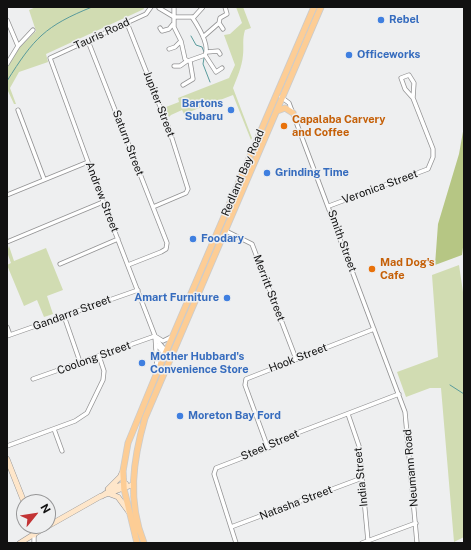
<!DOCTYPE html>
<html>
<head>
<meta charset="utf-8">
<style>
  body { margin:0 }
  #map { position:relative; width:471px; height:550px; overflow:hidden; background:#eeeff0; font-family:"Public Sans",sans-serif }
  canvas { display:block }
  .frame { position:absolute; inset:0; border:8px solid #111; pointer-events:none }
  .north { position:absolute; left:16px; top:494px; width:40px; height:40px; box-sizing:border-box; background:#eeeff0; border:1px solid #969697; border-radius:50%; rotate:60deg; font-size:11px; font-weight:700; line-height:16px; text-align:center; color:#111 }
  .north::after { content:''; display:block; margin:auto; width:14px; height:18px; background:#c33435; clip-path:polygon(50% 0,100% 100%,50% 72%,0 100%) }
</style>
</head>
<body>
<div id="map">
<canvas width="471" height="550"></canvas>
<div class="frame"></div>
<div class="north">N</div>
</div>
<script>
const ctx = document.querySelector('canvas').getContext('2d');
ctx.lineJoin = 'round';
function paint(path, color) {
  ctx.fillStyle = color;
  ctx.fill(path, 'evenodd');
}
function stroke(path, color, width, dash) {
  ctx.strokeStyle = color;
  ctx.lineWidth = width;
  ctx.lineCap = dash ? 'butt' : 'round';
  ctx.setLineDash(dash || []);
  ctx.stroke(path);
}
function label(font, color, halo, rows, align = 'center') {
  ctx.font = font + ' "Public Sans",sans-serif';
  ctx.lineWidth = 3;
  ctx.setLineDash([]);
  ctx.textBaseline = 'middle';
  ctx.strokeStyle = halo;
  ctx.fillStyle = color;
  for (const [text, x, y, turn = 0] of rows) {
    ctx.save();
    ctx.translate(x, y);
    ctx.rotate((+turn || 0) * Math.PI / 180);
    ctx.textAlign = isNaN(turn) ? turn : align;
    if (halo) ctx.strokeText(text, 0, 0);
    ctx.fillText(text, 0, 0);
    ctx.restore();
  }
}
const green = new Path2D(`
  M36 7H143L144 9 46 54 48 62 19 72 10 88 16 104H14L8 91 7 92V68L19 48 36 31 29 10Z
  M236 7H243L251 28 245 30C242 40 244 45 243 55 242 67 237 78 233 88L252 138 251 140 233 95 184 114 182 110 171 115 169 117 164 106 166 107 179 102 178 98 229 78 235 65 224 35 230 34 242 23Z
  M9 246 14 261 46 248 63 290 47 296 53 314 44 317 37 300 24 306 7 265 11 263 7 252Z
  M459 265 464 299V537L454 542 441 388H430L406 397 397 372 438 357 432 275Z`);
const forest = new Path2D(`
  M464 126V240L462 255 435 265 438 224 459 154Z`);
const stream = new Path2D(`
  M191 36 196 45 202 47 204 52
  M204 58 203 64 210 82
  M7 81C34 38 45 26 92 7
  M450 385 464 394`);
const street = new Path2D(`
  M151 7 146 14 50 58 88 162 155 336 157 367
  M174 7V27L181 41 185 59 188 61 205 55C210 45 198 26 192 17
  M159 8 174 17H194L203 7
  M7 20 18 46
  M127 23 169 129 188 189 186 193 153 207
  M219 23 223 29
  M160 28 162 31 169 29 173 24
  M203 37 219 23 220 18 227 14 225 7
  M88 41 167 243 166 249 161 252 128 265
  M169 49 175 47 181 41
  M207 52 218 51 220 54
  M205 55 216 72 222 68
  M7 64 18 46 33 30
  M174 66H180L187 61
  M183 85 193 79 190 61
  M281 97 289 103 405 412 417 543
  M18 110 44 179
  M7 195 88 162
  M329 206 428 169 433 157V149L413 98 405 89 401 78 409 75 414 83 413 98
  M226 231 252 244 296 359
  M7 242 103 202
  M60 264 118 239
  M64 316 80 362
  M7 327 10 335
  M7 336 138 290
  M155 336 163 341 171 337
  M156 339 166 351
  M157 345 165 355
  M33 379 155 336
  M348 414 359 446 368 541
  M54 429 62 451
  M7 446 75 421 87 413 103 380 104 371 99 356
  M268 448 245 385 246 379 374 329
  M231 527 362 478
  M34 535V543
  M236 543 214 474 216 468 268 448 297 433 399 394
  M362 543 416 523`);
const secondary = new Path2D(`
  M7 459 24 502
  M108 489 120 477 123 471
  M110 494 118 497 129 512
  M102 496 115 487 126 484
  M33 526 34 535
  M48 526 101 496 132 485
  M20 543 47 526`);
const primary = new Path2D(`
  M277 111 285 108 293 113
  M137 543 124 489 123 471 128 443 156 375 314 7
  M144 543C127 501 133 460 145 418L321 7`);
const markers = [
  [381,20,4,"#3f7fe0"],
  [349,55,4,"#3f7fe0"],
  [231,110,4,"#3f7fe0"],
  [284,126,4,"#e8710a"],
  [267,173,4,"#3f7fe0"],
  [193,239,4,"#3f7fe0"],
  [372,269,4,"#e8710a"],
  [227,298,4,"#3f7fe0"],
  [142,363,4,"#3f7fe0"],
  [180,416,4,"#3f7fe0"]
];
const shopNames = [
  ["Rebel",389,20],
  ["Officeworks",357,55],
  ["Bartons",223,104,"right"],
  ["Subaru",223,117,"right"],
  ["Grinding Time",275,173],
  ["Foodary",201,239],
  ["Amart Furniture",219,298,"right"],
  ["Mother Hubbard's",150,357],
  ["Convenience Store",150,370],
  ["Moreton Bay Ford",188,416]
];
const streetNames = [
  ["Tauris Road",102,34,-25],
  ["Jupiter Street",159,104,69],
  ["Saturn Street",128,143,69],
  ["Redland Bay Road",243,173,-67],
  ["Veronica Street",380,187,-20],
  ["Andrew Street",102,197,69],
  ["Smith Street",342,241,70],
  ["Merritt Street",269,288,69],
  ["Gandarra Street",72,313,-20],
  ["Coolong Street",94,358,-20],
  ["Hook Street",298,358,-21],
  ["Steel Street",270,445,-23],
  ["Neumann Road",411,468,-95],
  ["India Street",361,477,-96],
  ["Natasha Street",296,503,-21]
];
const foodNames = [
  ["Capalaba Carvery",292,120],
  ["and Coffee",292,133],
  ["Mad Dog's",380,263],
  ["Cafe",380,276]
];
paint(green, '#d1dcb2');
paint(forest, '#b6c684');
stroke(stream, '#599b9c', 1);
stroke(street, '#929293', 5);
stroke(secondary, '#929293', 6);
stroke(primary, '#cbcbcb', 7);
stroke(street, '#fff', 3.5);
stroke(secondary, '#fee6ca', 5);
stroke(primary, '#fdcd95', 5.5);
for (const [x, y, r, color] of markers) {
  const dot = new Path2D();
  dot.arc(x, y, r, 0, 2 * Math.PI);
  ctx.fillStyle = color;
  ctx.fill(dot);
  stroke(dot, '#eeeff0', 1.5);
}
label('bold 11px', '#366cbe', '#eeeff0', shopNames, 'left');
label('11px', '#111', '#eeeff0', streetNames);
label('bold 11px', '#c56008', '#eeeff0', foodNames, 'left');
</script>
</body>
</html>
